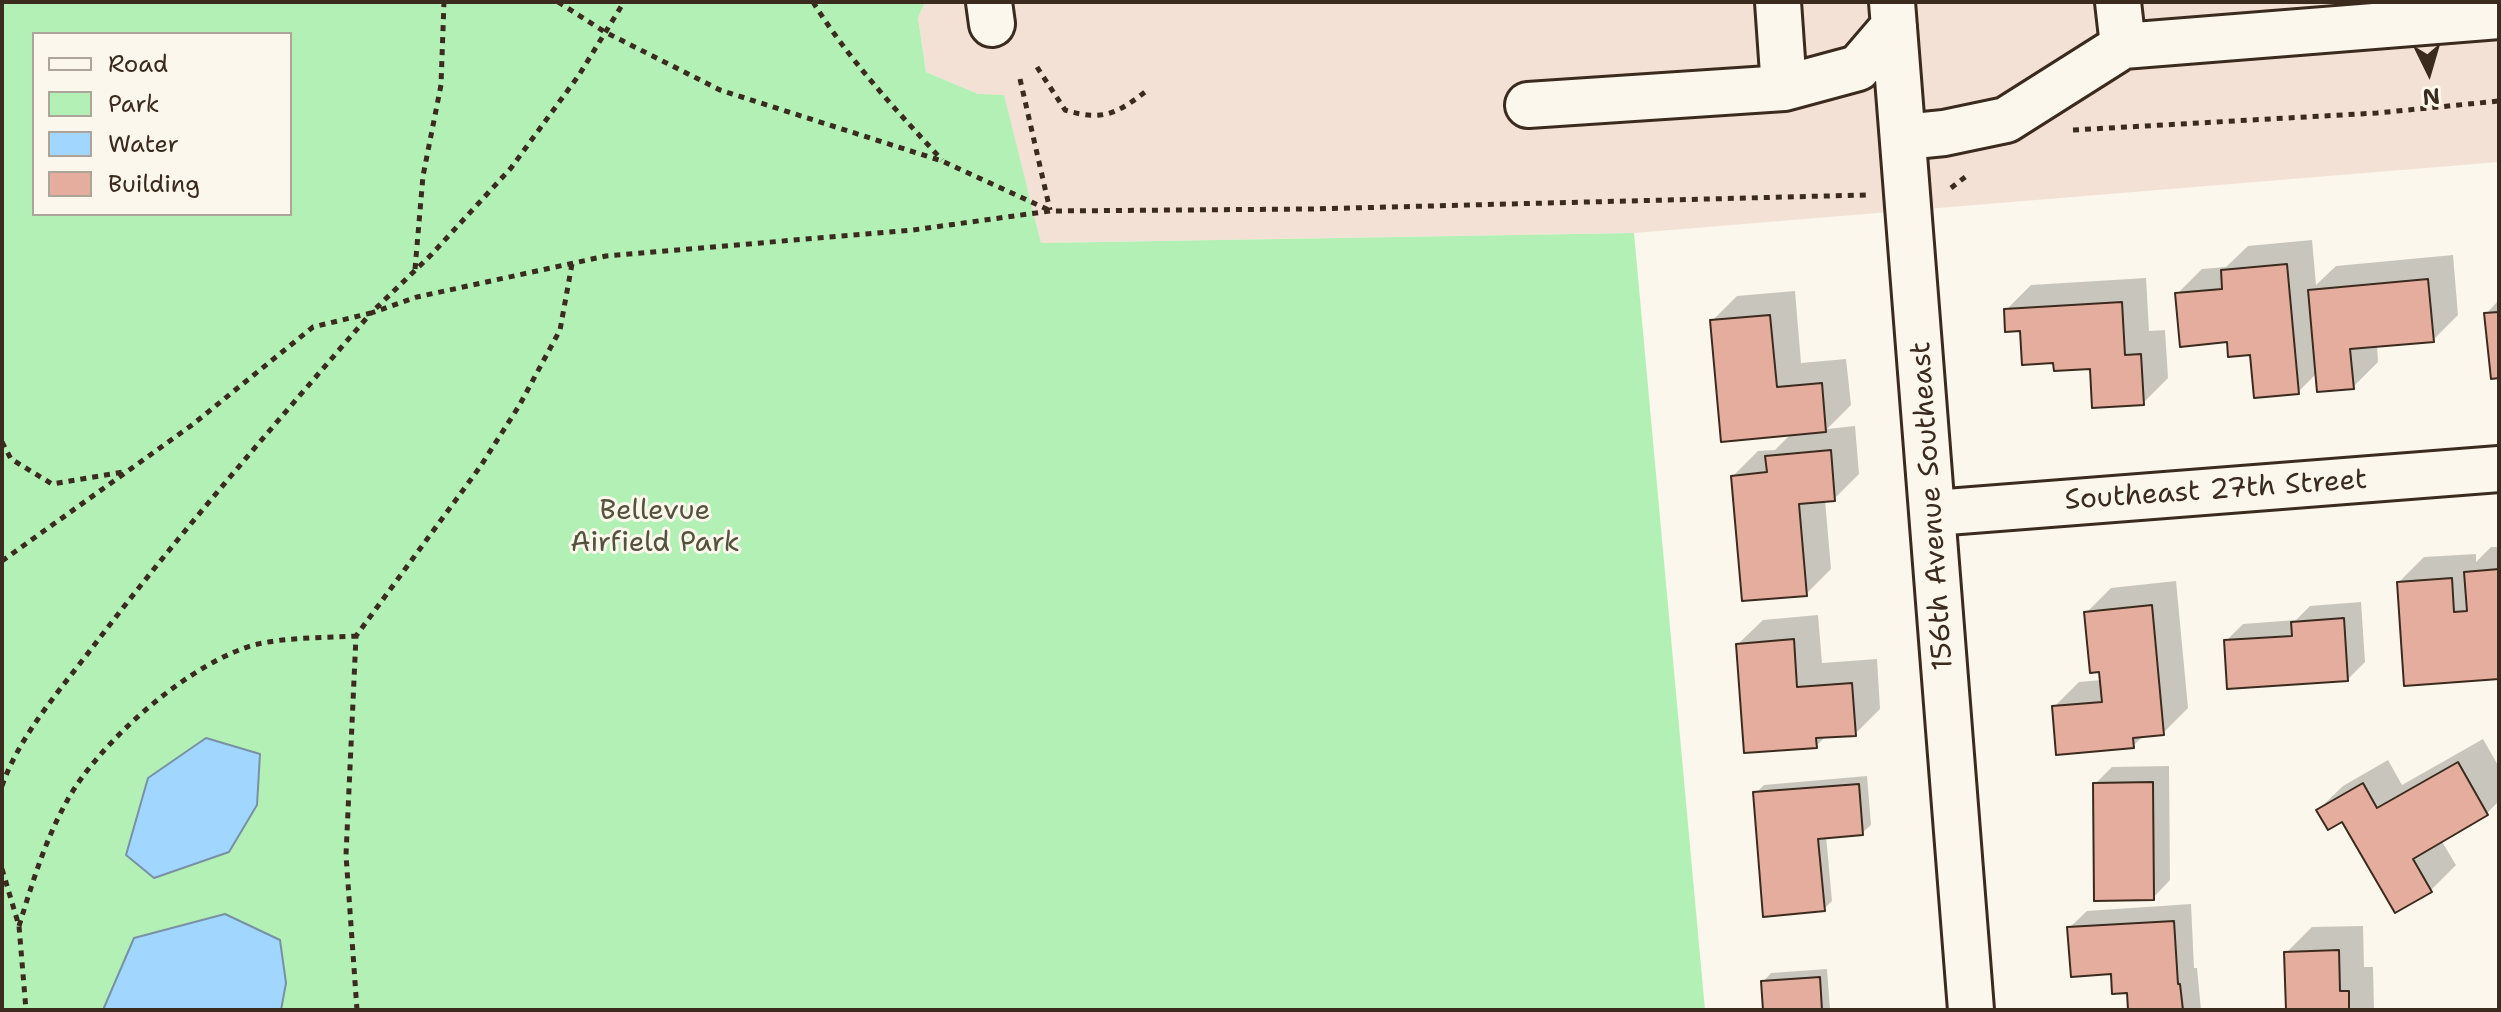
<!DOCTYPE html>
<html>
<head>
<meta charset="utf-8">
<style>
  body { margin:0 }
  #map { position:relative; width:2501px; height:1012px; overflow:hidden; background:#fbf7ec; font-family:"Shantell Sans",sans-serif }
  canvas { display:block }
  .frame { position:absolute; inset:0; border:4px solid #3b2a1e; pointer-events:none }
  .legend { position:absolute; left:32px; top:32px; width:260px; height:184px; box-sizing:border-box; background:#fbf7ec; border:2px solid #aea59a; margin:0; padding:10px 14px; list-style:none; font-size:24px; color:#3b2a1e }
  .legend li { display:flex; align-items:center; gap:16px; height:40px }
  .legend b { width:40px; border:2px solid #aea59a }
  .north { position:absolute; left:2389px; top:32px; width:80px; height:80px; -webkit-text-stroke:6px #fbf7ec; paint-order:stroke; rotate:175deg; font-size:22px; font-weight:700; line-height:32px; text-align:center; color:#3b2a1e }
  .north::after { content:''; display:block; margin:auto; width:28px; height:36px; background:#3b2a1e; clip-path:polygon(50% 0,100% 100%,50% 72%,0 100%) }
</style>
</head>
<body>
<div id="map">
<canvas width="2501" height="1012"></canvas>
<div class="frame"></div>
<ul class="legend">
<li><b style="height:10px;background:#fbf7ec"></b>Road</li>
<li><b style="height:22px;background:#b3f0b6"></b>Park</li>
<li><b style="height:22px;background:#a0d6ff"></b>Water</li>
<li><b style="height:22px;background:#e5ad9e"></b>Building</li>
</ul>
<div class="north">N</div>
</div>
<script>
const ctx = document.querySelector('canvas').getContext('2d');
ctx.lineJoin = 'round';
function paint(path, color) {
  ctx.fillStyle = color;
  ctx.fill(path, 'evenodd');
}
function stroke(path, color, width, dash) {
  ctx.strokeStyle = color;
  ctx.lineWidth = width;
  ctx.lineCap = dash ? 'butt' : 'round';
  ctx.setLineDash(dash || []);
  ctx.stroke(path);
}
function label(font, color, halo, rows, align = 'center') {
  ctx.font = font + ' "Shantell Sans",sans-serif';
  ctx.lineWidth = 6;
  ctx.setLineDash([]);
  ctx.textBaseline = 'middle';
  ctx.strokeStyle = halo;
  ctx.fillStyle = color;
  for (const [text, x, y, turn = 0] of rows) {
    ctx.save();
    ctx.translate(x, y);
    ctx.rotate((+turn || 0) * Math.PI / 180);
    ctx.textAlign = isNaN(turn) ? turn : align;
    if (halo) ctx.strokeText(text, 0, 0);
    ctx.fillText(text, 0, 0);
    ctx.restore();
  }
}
const built = new Path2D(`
  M925 2H2499V162L1634 233 1041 243 1006 106 926 72 918 18Z`);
const green = new Path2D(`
  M2 2H925L918 18 926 72 978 94 1004 95 1041 243 1634 233 1705 1010H2ZM34 34H290V214H34Z`);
const water = new Path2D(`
  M206 738 260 754 257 805 229 852 154 878 126 855 148 778Z
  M225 914 280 940 286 983 281 1010H103L134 938Z`);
const shadow = new Path2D(`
  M2312 240 2316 285 2336 266 2453 255 2458 315 2433 340 2377 345 2378 362 2353 387 2318 372 2298 392 2252 353 2229 340 2177 294 2202 269 2226 267 2248 246Z
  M2146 278 2149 331 2165 330 2168 378 2143 403 2091 367 2055 361 2022 329 2006 310 2031 285Z
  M1795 291 1801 363 1846 359 1851 405 1827 429 1855 426 1859 474 1834 499 1825 500 1831 569 1806 594 1733 476 1758 451 1775 450 1791 434 1712 321 1737 296Z
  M2499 300V376L2486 314Z
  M2491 547H2499V677L2399 582 2424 557 2476 554V562Z
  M2176 581 2188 708 2163 733 2144 735 2133 746 2054 707 2079 682 2102 680 2086 613 2111 588Z
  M2361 602 2365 662 2348 679 2226 641 2243 624 2296 620 2310 606Z
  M1818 615 1822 663 1877 659 1880 709 1855 734 1826 736 1816 746 1738 644 1763 620Z
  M2483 739 2499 767V801L2487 813 2441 840 2456 865 2431 890 2343 819 2318 810 2343 786 2388 760 2402 785Z
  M2169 766 2170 880 2153 898 2095 784 2112 767Z
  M1867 776 1871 825 1862 833 1826 836 1832 901 1824 909 1756 793 1764 785Z
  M2191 904 2194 968H2197L2201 1010H2130L2129 991 2069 928 2087 911Z
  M2363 926 2364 967H2373L2374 1009 2407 1008V1010H2288L2287 952 2312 927Z
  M1827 969 1830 1010H1765L1763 982 1771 973Z`);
const building = new Path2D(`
  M2287 264 2299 394 2254 398 2250 355 2228 357 2227 342 2180 347 2175 293 2222 289 2221 270Z
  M2428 279 2434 342 2350 349 2354 389 2317 392 2308 290Z
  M2122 302 2125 355 2141 354 2144 405 2092 408 2090 369 2054 371 2053 363 2022 365 2020 331 2005 332 2004 309Z
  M2499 312V378L2491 379 2484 313Z
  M1770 315 1777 387 1822 383 1826 432 1721 442 1710 320Z
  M1831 450 1835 501 1799 504 1807 596 1742 601 1731 476 1767 472 1765 456Z
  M2499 569V679L2404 686 2397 582 2452 578 2454 612 2467 611 2464 572Z
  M2152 605 2164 735 2133 738 2134 748 2056 755 2052 706 2102 702 2099 672 2090 673 2084 612Z
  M2344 618 2348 681 2227 689 2224 640 2292 636 2291 622Z
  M1794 639 1797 687 1852 683 1856 736 1816 738 1817 748 1744 753 1736 644Z
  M2458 762 2488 815 2413 859 2432 892 2395 913 2342 822 2328 830 2316 810 2363 783 2377 808Z
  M2153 782 2154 900 2094 901 2093 783Z
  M1859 784 1863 835 1818 839 1825 911 1763 917 1753 792Z
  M2174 921 2178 984H2180L2183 1010H2128L2127 993 2112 994 2111 974 2071 977 2067 927Z
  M2339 950 2340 991H2349V1010H2286L2284 952Z
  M1820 977 1822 1010H1763L1761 981Z`);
const path = new Path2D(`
  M558 2 605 32 720 90 942 161 1049 210
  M813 2C849 60 896 110 942 160
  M1037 67 1065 110C1104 122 1118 113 1149 89
  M1020 79 1050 210
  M2073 130 2377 113 2499 101
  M1951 188 1969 174
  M415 269 423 176 441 85 444 2
  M2 442 11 459 52 484 123 472
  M2 561 192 425 313 327 371 313 431 255 511 168 579 75 624 2
  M2 786C20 734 62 688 95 644 182 530 277 422 371 313L417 297 606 256 913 230 1050 211 1310 209 1866 195
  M2 869 19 926 26 1010
  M19 926C32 884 45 840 67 801 99 742 192 660 258 644 289 637 324 638 356 636
  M357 1010 346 855 356 636 480 467 519 406 560 330 572 264`);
const minor = new Path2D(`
  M989 2 992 24
  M1778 2 1784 88
  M1892 2 1971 1010
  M2123 46 2499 16
  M1528 105 1784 88 1858 68 1894 26
  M1904 137 1944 133 2006 120 2123 46 2118 2
  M1934 513 2499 469`);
const streetNames = [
  ["Southeast 27th Street",2216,491,-4],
  ["156th Avenue Southeast",1933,506,-94]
];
const parkNames = [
  ["Bellevue",655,512],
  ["Airfield Park",655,544]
];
paint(built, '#f4e1d5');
paint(green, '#b3f0b6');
paint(water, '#a0d6ff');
stroke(water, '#7891a5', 2);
paint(shadow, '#0003');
paint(building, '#e5ad9e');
stroke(building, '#3b2a1e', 2);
stroke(minor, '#3b2a1e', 50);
stroke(path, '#3b2a1e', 5, [6, 6]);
stroke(minor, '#fbf7ec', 44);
label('28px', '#3b2a1e', '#fbf7ec', streetNames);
label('28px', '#53523c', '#fbf7ec', parkNames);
</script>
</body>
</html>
